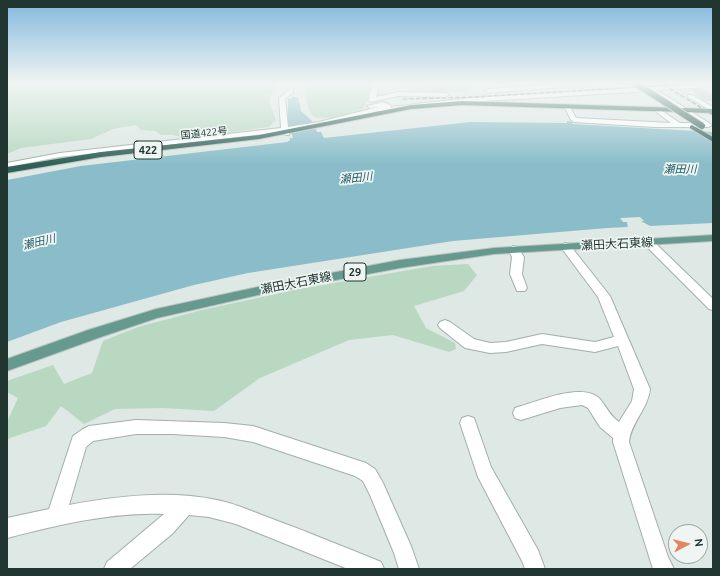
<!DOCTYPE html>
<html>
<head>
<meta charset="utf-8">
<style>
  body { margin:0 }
  #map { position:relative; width:720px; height:576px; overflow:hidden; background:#dee8e4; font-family:Ubuntu,sans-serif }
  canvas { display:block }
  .frame { position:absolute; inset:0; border:8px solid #213631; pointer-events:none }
  .north { position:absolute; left:668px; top:524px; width:40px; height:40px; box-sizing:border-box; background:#eef5f2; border:1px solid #9ca9a5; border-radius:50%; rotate:83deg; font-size:11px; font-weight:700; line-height:16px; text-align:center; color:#213631 }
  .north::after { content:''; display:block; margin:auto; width:14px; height:18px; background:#e5855f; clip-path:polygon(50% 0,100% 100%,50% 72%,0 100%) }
</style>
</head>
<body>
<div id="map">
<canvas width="720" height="576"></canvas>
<div class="frame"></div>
<div class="north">N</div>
</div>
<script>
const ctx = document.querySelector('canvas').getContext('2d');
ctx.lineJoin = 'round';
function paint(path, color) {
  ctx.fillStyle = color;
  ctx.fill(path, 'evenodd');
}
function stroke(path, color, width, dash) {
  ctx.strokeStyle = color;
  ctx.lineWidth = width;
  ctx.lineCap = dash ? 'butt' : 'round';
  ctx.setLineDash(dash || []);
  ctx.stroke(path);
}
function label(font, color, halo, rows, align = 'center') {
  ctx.font = font + ' Ubuntu,"Noto Sans JP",sans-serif';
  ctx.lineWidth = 3.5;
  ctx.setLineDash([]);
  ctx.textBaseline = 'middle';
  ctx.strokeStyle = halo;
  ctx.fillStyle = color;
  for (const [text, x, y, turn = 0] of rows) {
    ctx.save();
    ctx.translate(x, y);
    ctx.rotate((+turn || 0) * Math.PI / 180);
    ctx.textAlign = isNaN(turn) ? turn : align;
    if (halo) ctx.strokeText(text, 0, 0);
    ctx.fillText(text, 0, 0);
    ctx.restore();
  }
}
const green = new Path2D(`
  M7 83H272L275 86 269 101 276 120 269 127 185 138 173 135H161L155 131 141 130 136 125 113 129 91 139 21 148 7 154Z
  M309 83H372L374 86 363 109C352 112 322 123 313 116 306 109 306 94 305 85Z
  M400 83 416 85 431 83H473L474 88 463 92H409Z
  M468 264 477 275 464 291 414 306 426 328 455 343 456 349 449 352 393 335 349 340 260 378 214 411 163 408 115 409 84 424 61 406 46 426 7 439V422L18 398 7 392V381L53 365 64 384 92 373 103 341 138 327 202 310 294 290 432 266Z`);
const water = new Path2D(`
  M293 96 294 97H298L301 111 312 121 317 132H321L324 138 470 122 567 123V121L572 122 573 124 713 132V223L607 228 453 241 248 273 194 285 61 322 7 342V180L81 166 287 142 290 140V138H293L288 122V98H292Z`);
const pier = new Path2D(`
  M640 217 644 221H641L652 227 628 228 627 222H623L620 218Z`);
const building = new Path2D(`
  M702 89 713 95V101L704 100 699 97 693 90Z`);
const minor = new Path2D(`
  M288 83H294L293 93 285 98 288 127 319 122 378 107 370 108 367 106 383 102 390 105 391 107 469 98 713 83V87L657 90 712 125 709 127H654L574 122 571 120 564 106 569 105 576 118 671 123 654 110 653 109 656 107 680 123H701L650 91 469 102 423 106 381 112 378 111 319 126 289 131V135H286L282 132 60 157 7 167V163L60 153 281 128 279 98 287 92Z
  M372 83H378L379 86 376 97 398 92 446 93 449 95 446 97 398 96 371 102 368 100 370 98 369 95 373 86Z
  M568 83H592L589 85 488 93 485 91 488 89Z
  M688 95H692L713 107V112L688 97Z
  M648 239 652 240 713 299V310L709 309 644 244 643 242 644 240Z
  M565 243 569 244 610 296 650 389C648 409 631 422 629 442L668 557 674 569H653L613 442V438L600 427 588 408 582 405 560 408 521 420 515 418 513 413 515 408 521 406C541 400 582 383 599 398 606 406 610 416 619 422L632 401 634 389 618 346 595 352 542 344 506 352 490 353 465 348 440 328 438 325 440 322 445 320 450 322 474 339 490 343 506 342 542 334 595 342 614 337 598 297 560 246Z
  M513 246 517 247 524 257 522 274 527 288 525 291H517L510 274 512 257 508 249Z
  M468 416 474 418 491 467 538 550 545 569H525L522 561 478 477 460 423 462 418Z
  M136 420 224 423 253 426 366 463 375 469 383 483 411 546 419 569H399L394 553 370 495 363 481 355 476 253 442 224 437 172 434H136L93 441 86 447 69 505C117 496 169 490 217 500 237 504 256 513 275 520 308 532 341 546 374 559L381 562 384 569H348L236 524 209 517 189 515 172 534 130 569H104L107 562 164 514C111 512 58 525 7 538V518L49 509 73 436 83 429 89 426Z`);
const major = new Path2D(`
  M713 235V241L494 254 400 268 267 293 157 318 98 338 7 371V359L88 330 156 309 267 285 400 260 494 248Z`);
const highway = new Path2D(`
  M462 101 713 109V113L462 105 411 109 259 139 101 157 7 173V167L101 152 259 135 411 105Z
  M692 125 713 137V142L690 128V126Z`);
const rail = new Path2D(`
  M664 85 713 115
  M403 99 475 97 703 83`);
const highwayBridge = new Path2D(`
  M635 83 702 126`);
const farStreetnames = [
  ["国道422号",204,133,-6]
];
const shields = [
  [148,150,28],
  [355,272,22]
];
const shieldNames = [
  ["422",148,150],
  ["29",355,272]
];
const farWaternames = [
  ["瀬田川",680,169],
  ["瀬田川",356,178,-6],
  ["瀬田川",39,242,-14]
];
const streetNames = [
  ["瀬田大石東線",617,244,-3],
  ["瀬田大石東線",296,283,-11]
];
paint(green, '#b8d8c2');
paint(water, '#8abdc9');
paint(pier, '#dee8e4');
paint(building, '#b7c5c0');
stroke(building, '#b1c1bb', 1);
stroke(minor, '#a2afab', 2);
stroke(major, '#bcc3c1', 2);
stroke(highway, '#bcc3c1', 2);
paint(minor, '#fff');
paint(major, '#669a8e');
paint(highway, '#306057');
stroke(rail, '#5b726d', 1.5, [4.5, 2]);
stroke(highwayBridge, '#bcc3c1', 8, []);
stroke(highwayBridge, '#306057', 6);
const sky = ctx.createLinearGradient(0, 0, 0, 164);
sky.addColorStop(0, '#82b8dc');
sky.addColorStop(0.51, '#f0f5f3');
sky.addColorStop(1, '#f0f5f300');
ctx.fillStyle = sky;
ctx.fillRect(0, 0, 720, 164);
label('10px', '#213631', '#eef5f2', farStreetnames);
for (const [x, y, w] of shields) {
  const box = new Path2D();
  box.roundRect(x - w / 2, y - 9, w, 18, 3);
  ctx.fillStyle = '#eef5f2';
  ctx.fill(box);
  stroke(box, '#213631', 1);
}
label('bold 11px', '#213631', null, shieldNames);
label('italic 11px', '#215d6c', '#eef5f2', farWaternames);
label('12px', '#213631', '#eef5f2', streetNames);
</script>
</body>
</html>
